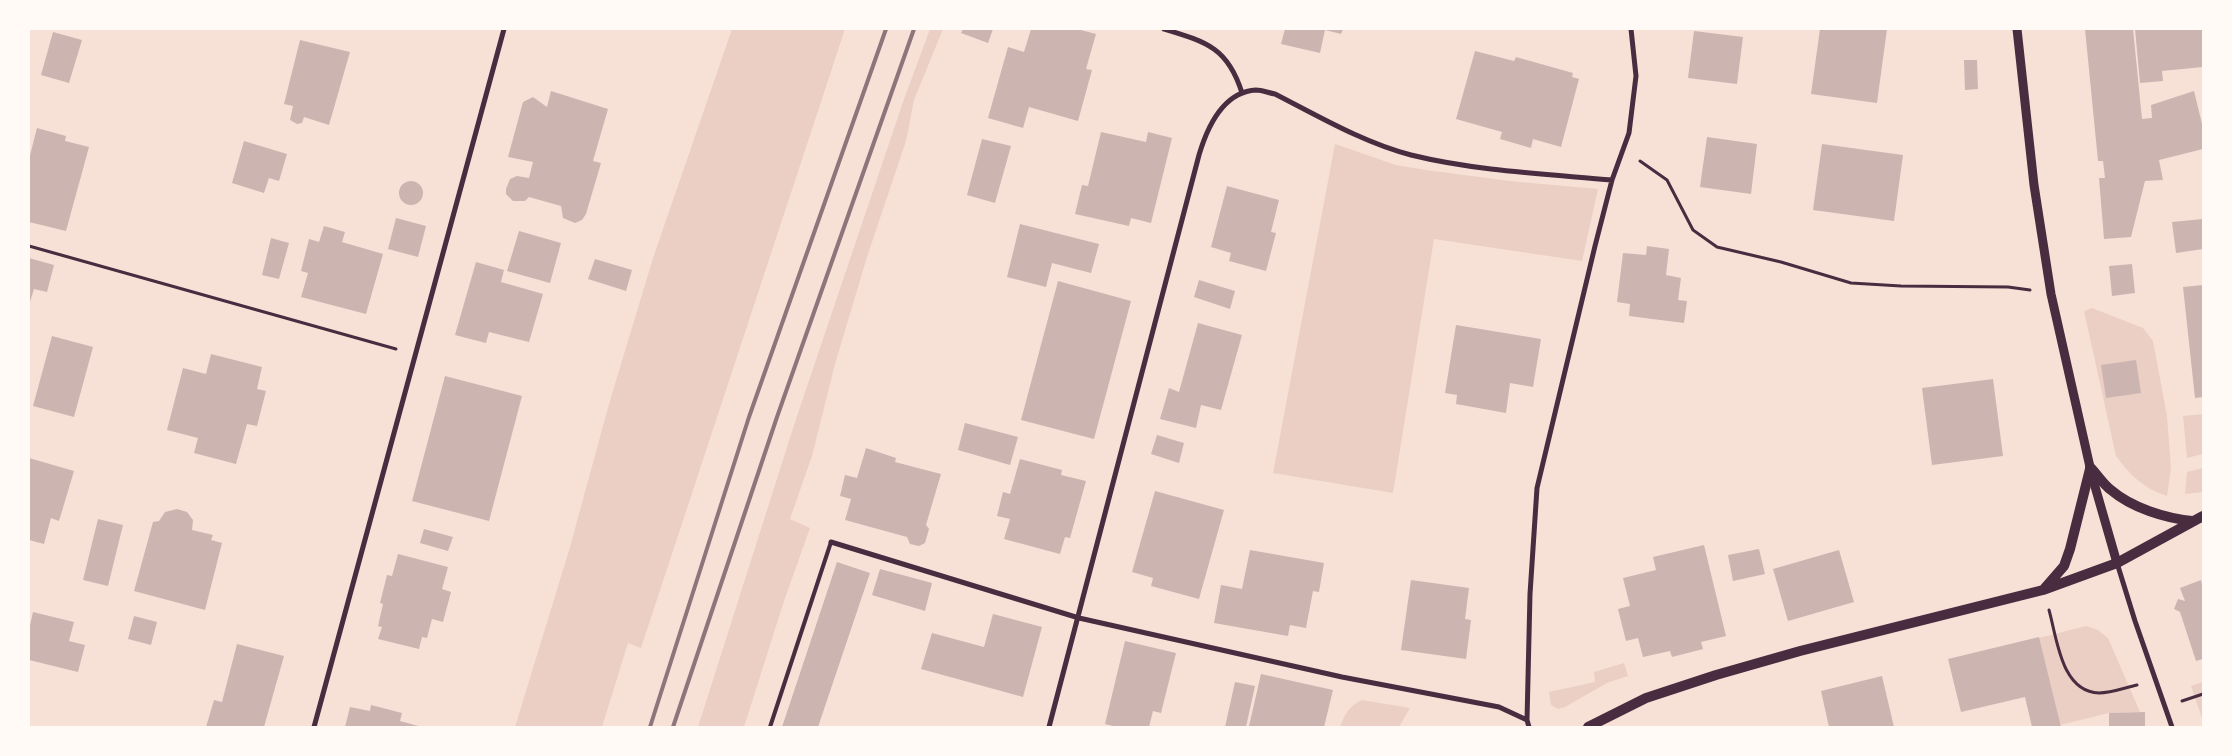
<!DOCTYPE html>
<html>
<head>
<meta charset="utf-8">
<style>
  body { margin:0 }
  #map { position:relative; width:2232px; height:756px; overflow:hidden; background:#f7e1d7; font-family:Cabin,sans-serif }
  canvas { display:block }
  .frame { position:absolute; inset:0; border:30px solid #fffaf5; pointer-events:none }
</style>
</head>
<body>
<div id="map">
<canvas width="2232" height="756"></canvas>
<div class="frame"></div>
</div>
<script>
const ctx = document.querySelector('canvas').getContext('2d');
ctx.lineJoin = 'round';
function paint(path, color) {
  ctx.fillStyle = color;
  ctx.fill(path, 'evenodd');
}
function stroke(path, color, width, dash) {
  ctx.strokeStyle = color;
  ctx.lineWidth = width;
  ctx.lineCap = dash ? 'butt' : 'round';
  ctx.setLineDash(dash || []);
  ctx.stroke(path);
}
const green = new Path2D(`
  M732 29H845L641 648 628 643 602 727H515L570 547 609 404 653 258Z
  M930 29H943L914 100 906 141 867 257 835 364 812 456 790 519 810 528 784 601 744 727H698L795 422 903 102Z
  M1335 144 1396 165 1426 170 1510 181 1598 189 1582 261 1434 239 1393 493 1273 473Z
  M2092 308 2143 328 2153 341 2167 416 2171 468 2167 496C2144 489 2130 475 2116 456L2084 311Z
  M2203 414V454L2187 458 2183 416Z
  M2203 468V492L2185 494 2187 472Z
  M2086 626 2098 630 2108 638 2140 712 2109 713 2060 725 2039 638Z
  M1624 663 1628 676 1607 683 1565 707 1558 709 1551 705 1549 692 1595 682 1594 672Z
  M2203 682V721L2191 686Z
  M1362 700 1410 708 1399 727H1340C1345 714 1349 706 1362 700Z`);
const building = new Path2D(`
  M963 29H993L988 43 961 33Z
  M1031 29H1077L1096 34 1086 69 1092 70 1078 121 1029 107 1023 128 988 118 1008 47 1024 52Z
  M1285 29H1343L1341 34 1325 30 1320 53 1281 44Z
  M1820 29H1887L1877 103 1811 94Z
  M2085 29H2133L2142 119 2152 118 2151 105 2194 91 2203 128V149L2159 160 2163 180 2145 181 2131 237 2104 239 2099 178H2105L2103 161H2098Z
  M2135 29H2203V67L2162 71 2163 81 2140 83Z
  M1694 31 1743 37 1737 84 1688 78Z
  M53 32 82 40 69 83 41 75Z
  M300 40 350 52 329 125 304 117 302 123 297 124 290 120 293 106 284 104Z
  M1475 51 1514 61 1516 57 1573 73 1572 77 1579 79 1561 147 1533 139 1531 148 1500 139 1502 132 1456 119Z
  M1964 60H1977L1978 89 1965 90Z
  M551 91 608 109 593 161 601 163 586 214 582 220 575 223 563 218 561 206 529 197 525 201H513L506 194V189L510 179 517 176 529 178 533 162 508 157 523 102 533 97 547 107Z
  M37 128 66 136 65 141 89 147 66 231 29 222V159Z
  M1101 132 1146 142 1148 132 1172 138 1151 223 1131 218 1129 226 1075 214 1082 185 1088 186Z
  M1707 137 1757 144 1751 194 1700 187Z
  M982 139 1011 146 995 203 967 195Z
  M244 141 287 154 279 181 269 178 264 193 232 183Z
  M1822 144 1903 155 1894 221 1813 210Z
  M399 193a12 12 0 1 1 24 0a12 12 0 1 1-24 0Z
  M1227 186 1279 200 1271 232 1276 233 1266 271 1229 261 1231 253 1211 247Z
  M396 218 426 226 418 257 388 249Z
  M2203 219V249L2176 253 2172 222Z
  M1020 224 1099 244 1091 273 1052 263 1046 287 1007 277Z
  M324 226 345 232 342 242 383 254 366 314 301 297 308 273 301 271 309 239 319 242Z
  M519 231 561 243 550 283 507 271Z
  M271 238 289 243 279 279 262 275Z
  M1647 246 1669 249 1666 275 1681 278 1678 300 1687 301 1684 323 1629 316 1630 304 1617 302 1623 253 1646 255Z
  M29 258 54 265 47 292 34 289 29 305Z
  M595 259 632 270 626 291 588 279Z
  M476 262 504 270 501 282 543 294 529 342 489 332 486 343 455 335Z
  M2132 264 2135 293 2112 296 2109 266Z
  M1199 280 1235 291 1230 309 1194 297Z
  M1058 281 1131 301 1094 439 1021 420Z
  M2203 285V397L2195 398 2183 287Z
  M1198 323 1242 335 1221 410 1201 405 1196 428 1160 419 1169 388 1179 392Z
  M1456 325 1541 339 1533 387 1510 383 1506 413 1456 404 1457 395 1445 393Z
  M52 336 93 347 74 417 33 406Z
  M211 354 262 367 257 389 266 391 257 426 247 424 236 464 194 453 198 438 167 430 183 368 206 374Z
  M2136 360 2141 393 2106 398 2101 365Z
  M445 376 522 396 489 521 412 501Z
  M1993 379 2003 456 1932 465 1922 388Z
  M965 423 1018 437 1010 465 958 450Z
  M1157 435 1184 443 1179 463 1151 454Z
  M866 448 896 458 895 462 941 474 926 525 929 529 925 543 919 546 910 544 907 537 845 520 851 499 840 496 845 475 857 478Z
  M29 458 74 471 59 521 51 518 44 544 29 540Z
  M1020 459 1062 470 1061 475 1086 481 1070 538 1065 537 1060 554 1004 539 1010 519 997 516 1003 492 1010 494Z
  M1155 491 1224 510 1199 599 1151 586 1153 578 1132 572Z
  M177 509 187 512 193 520 192 530 213 535 211 540 222 543 205 610 134 591 153 522 159 521 165 512Z
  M98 519 123 525 108 586 83 580Z
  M424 529 453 537 448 551 420 543Z
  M1704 545 1726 636 1701 642 1703 649 1672 657 1670 651 1643 657 1638 638 1626 641 1618 609 1630 606 1623 578 1656 570 1653 557Z
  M1759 549 1765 574 1733 581 1728 555Z
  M1250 550 1324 563 1319 592 1313 591 1306 628 1290 625 1288 636 1214 623 1221 585 1242 589Z
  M1839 550 1854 602 1788 621 1773 569Z
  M398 554 448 567 442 589 451 592 443 622 432 619 427 638 422 637 419 649 378 639 382 627 378 626 383 604 380 603 387 575 392 576Z
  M837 562 870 573 818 727H782Z
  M880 569 932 583 925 611 872 595Z
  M1411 580 1469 588 1465 619 1471 620 1466 659 1401 650Z
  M2201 580 2203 588V659L2196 661 2180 612 2174 609 2178 599 2185 601 2180 588Z
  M33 612 74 622 69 641 85 645 78 672 29 660V630Z
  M993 614 1042 627 1023 697 921 669 932 633 984 647Z
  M134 616 157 622 151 645 128 639Z
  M2039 637 2061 727H2032L2025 697 1961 712 1948 659Z
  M1125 641 1176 653 1161 713 1153 711 1149 727H1117L1105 724Z
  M237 644 284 656 264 727H206L214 700 222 702Z
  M1261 674 1333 690 1324 727 1249 726Z
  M1882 676 1894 727H1829L1821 691Z
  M1235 682 1255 686 1246 727H1225Z
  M371 705 402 713 400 721 422 727H345L350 707 370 711Z
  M2145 712V727H2109V713Z`);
const path = new Path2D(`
  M1640 161 1667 180 1693 230 1717 247 1781 262 1851 283 1901 286 2008 287 2030 290
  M29 246 396 349
  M2049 610C2057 638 2061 692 2099 693 2111 693 2124 688 2137 685
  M2182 701 2203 694`);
const service = new Path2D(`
  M770 727 831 542`);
const minor = new Path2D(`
  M1164 29C1207 42 1228 48 1242 93
  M831 542 1079 618 1342 677 1499 707 1527 720
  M2117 563 2135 621 2172 727
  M314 727 504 29
  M1049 727 1199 155C1207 128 1222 92 1256 90 1262 90 1269 93 1275 94 1318 116 1364 143 1411 155 1476 171 1546 174 1612 180
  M1529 727 1527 720 1530 594 1537 488 1595 246 1612 180 1629 133 1636 76 1631 29`);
const tertiary = new Path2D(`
  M2017 29 2034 185 2051 294 2090 467
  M2090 469 2117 563`);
const secondary = new Path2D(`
  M2090 467C2097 474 2103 484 2111 490 2132 508 2165 518 2192 521
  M2044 589 2064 566 2070 549 2090 469
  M1588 727 1646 698 1716 675 1800 651 2043 590 2117 563 2203 516`);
const rail = new Path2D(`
  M650 727 749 417 886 29
  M673 727 777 417 914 29`);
paint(green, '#ebcfc5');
paint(building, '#ccb4b1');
stroke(path, '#4a2c40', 3);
stroke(service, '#4a2c40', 4);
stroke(minor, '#4a2c40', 5);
stroke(tertiary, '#4a2c40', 9);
stroke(secondary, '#4a2c40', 10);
stroke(rail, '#8f747c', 4);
</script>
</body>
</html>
